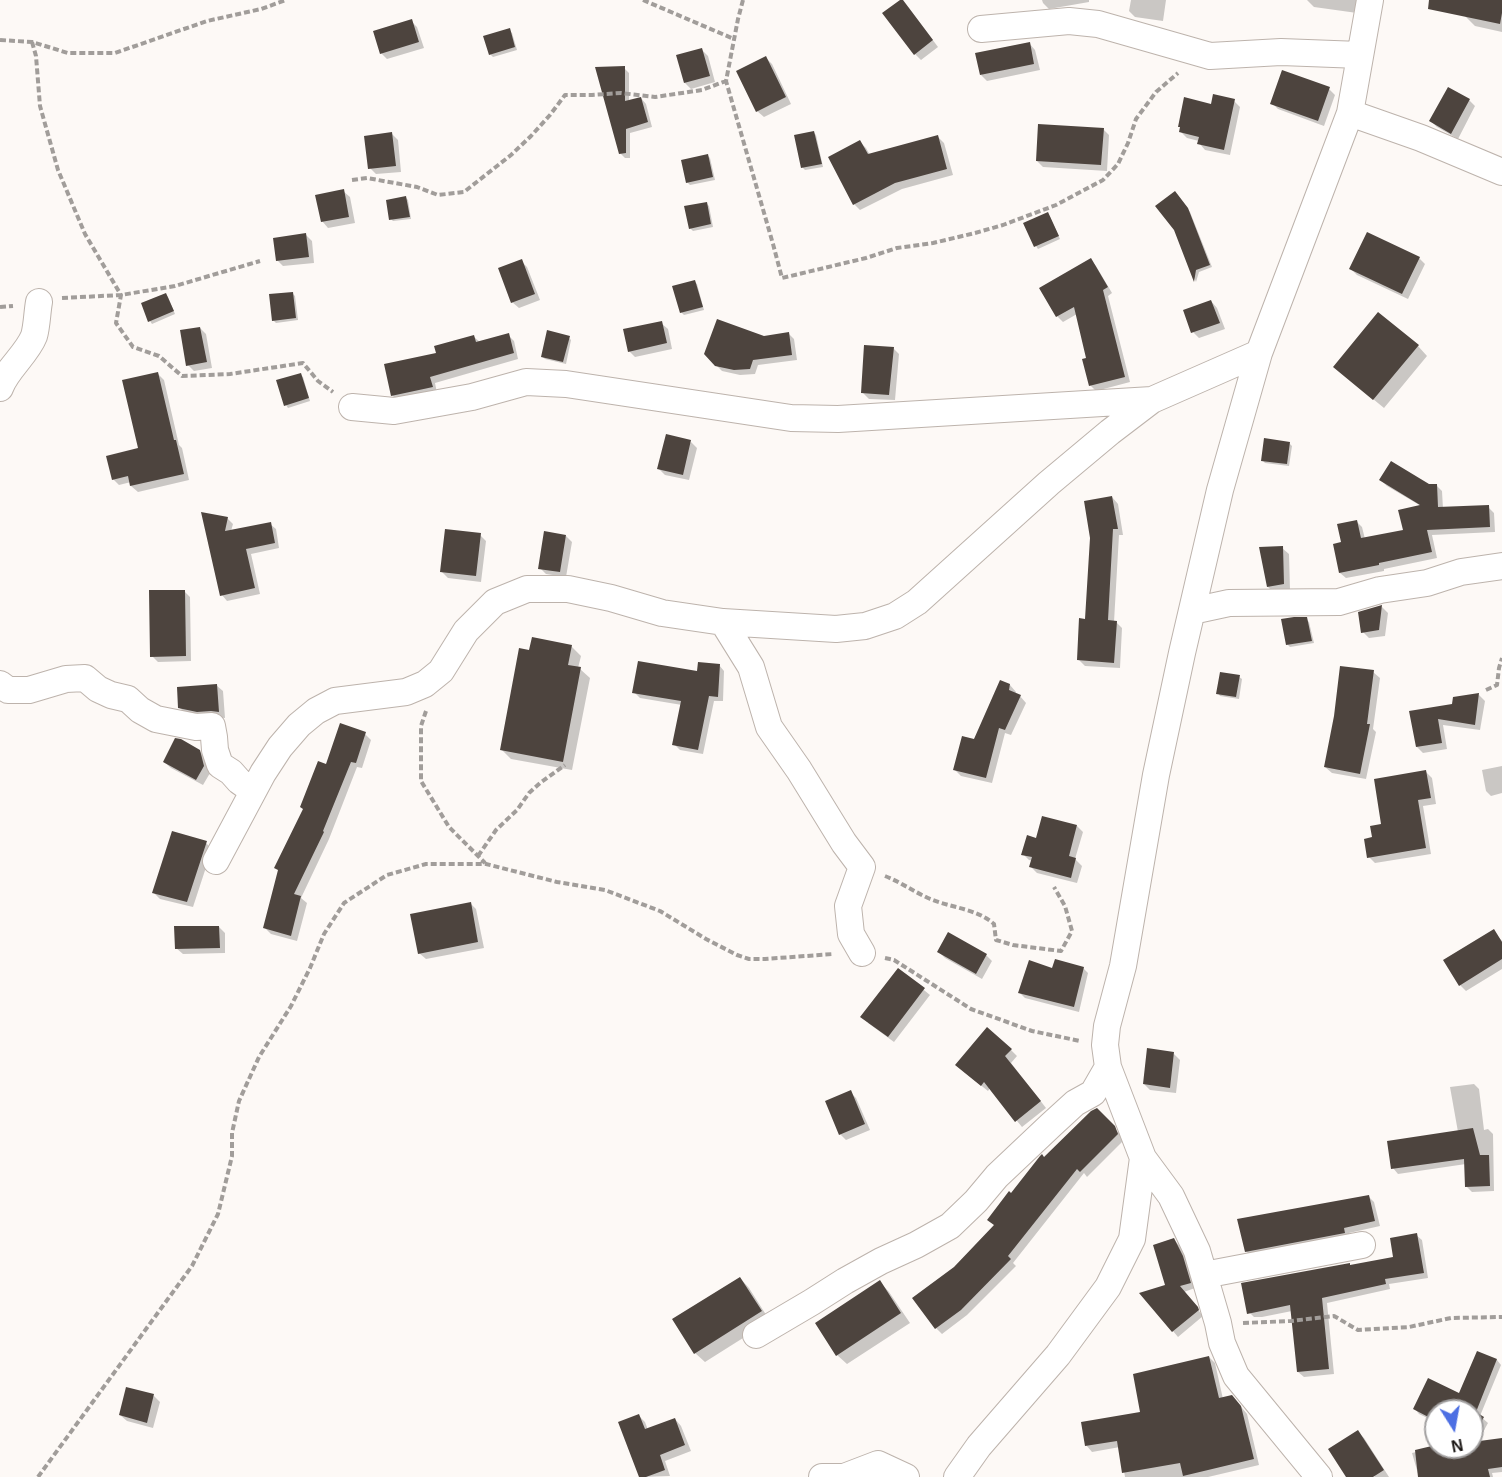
<!DOCTYPE html>
<html>
<head>
<meta charset="utf-8">
<style>
  body { margin:0 }
  #map { position:relative; width:1502px; height:1477px; overflow:hidden; background:#fdf9f6; font-family:Arial,sans-serif }
  canvas { display:block }
  .north { position:absolute; left:1424px; top:1399px; width:60px; height:60px; box-sizing:border-box; background:#fff; border:2px solid #a3a1a1; border-radius:50%; rotate:169deg; font-size:16px; font-weight:700; line-height:24px; text-align:center; color:#191513 }
  .north::after { content:''; display:block; margin:auto; width:21px; height:27px; background:#4d6fe3; clip-path:polygon(50% 0,100% 100%,50% 72%,0 100%) }
</style>
</head>
<body>
<div id="map">
<canvas width="1502" height="1477"></canvas>
<div class="north">N</div>
</div>
<script>
const ctx = document.querySelector('canvas').getContext('2d');
ctx.lineJoin = 'round';
function paint(path, color) {
  ctx.fillStyle = color;
  ctx.fill(path, 'evenodd');
}
function stroke(path, color, width, dash) {
  ctx.strokeStyle = color;
  ctx.lineWidth = width;
  ctx.lineCap = dash ? 'butt' : 'round';
  ctx.setLineDash(dash || []);
  ctx.stroke(path);
}
const shadow = new Path2D(`
  M1042 0H1089V2L1049 9 1043 3Z
  M1131 0H1166L1163 21 1135 17 1129 11Z
  M1307 0H1359L1357 13 1314 7Z
  M1469 0H1502V32L1475 26 1465 16Z
  M908 7 938 47 921 60 915 54Z
  M411 21 417 27 424 48 387 59 381 53Z
  M509 30 512 33 517 50 493 57 490 54Z
  M1029 43 1035 50 1040 70 987 81 981 75Z
  M702 50 708 56 715 82 691 89 685 83Z
  M766 58 772 64 791 104 764 117 757 111Z
  M624 68 629 73V102L641 98 646 104 652 127 630 133V158H625L620 153Z
  M1329 89 1335 95 1324 126 1278 109 1272 103Z
  M1469 100 1475 106 1458 139 1437 127 1431 121Z
  M1234 101 1240 107 1230 155 1205 150 1199 143V141L1187 138 1181 132 1212 105Z
  M1103 129 1109 135 1107 171 1043 167 1037 161Z
  M814 133 816 135 823 167 805 170 803 168 796 137Z
  M392 134 398 140 401 172 376 174 370 168Z
  M938 137 944 143 953 175 902 189 860 210 854 204 860 142 866 148 870 155Z
  M708 156 710 158 715 180 690 185 687 182Z
  M343 191 350 197 355 223 328 228 322 221Z
  M1178 196 1190 212 1212 267 1199 272 1196 282 1175 229Z
  M406 198 408 200 411 219 393 221 390 218Z
  M706 203 709 206 713 227 693 231 690 228Z
  M1050 217 1060 239 1038 249 1036 246 1025 224Z
  M306 235 312 241 314 263 283 266 277 260Z
  M1419 258 1425 264 1408 299 1357 275 1351 269Z
  M1091 260 1096 266 1112 293 1108 296 1130 382 1096 391 1090 385 1088 359 1077 314 1063 322 1057 316 1041 289Z
  M521 261 527 267 540 300 519 308 512 302Z
  M694 281 697 284 704 310 684 315 681 312Z
  M292 293 295 296 298 320 276 323 273 320Z
  M166 295 168 297 175 314 152 324 150 321Z
  M1211 301 1217 308 1225 329 1199 338 1193 332Z
  M661 323 668 329 672 349 635 357 629 351Z
  M200 328 206 334 212 368 194 371 188 365Z
  M789 334 794 339 797 360 758 365 755 374 740 375 722 371 705 354 764 337Z
  M508 335 514 341 518 359 435 383 437 393 398 401 392 395 474 337 480 342Z
  M569 338 571 340 566 364 545 359 542 356Z
  M1418 346 1427 356 1384 408 1345 376Z
  M893 348 899 354 895 400 869 399 863 393Z
  M158 374 164 380 179 445 182 448 189 480 138 492 131 486V482L119 485 113 479 140 450Z
  M300 374 303 377 310 401 288 408 286 405Z
  M691 442 697 448 689 480 665 475 659 469Z
  M1289 443 1292 446 1289 466 1265 463 1263 461Z
  M1381 480 1436 485 1442 491 1443 509 1488 507 1494 513 1495 532 1432 535 1437 558 1384 569V571L1346 578 1340 573 1343 543 1356 521 1362 527 1365 539 1404 532 1421 506 1387 486Z
  M1112 497 1118 504 1123 535H1119L1114 622H1116L1122 628 1120 668 1085 666 1079 660Z
  M203 514 227 518 233 524 231 531 270 524 276 529 279 548 251 554 260 594 227 601 222 595Z
  M480 535 486 541 481 582 448 578 441 571Z
  M566 536 572 542 566 577 546 574 540 568Z
  M1282 548 1289 554 1290 590 1274 593 1268 587Z
  M184 591 190 597 191 661 158 662 152 656Z
  M1382 607 1388 613 1385 636 1369 638 1363 632Z
  M1306 619 1309 622 1314 643 1290 647 1287 644Z
  M571 646 581 656 578 668 580 669 590 678 572 770 511 759 501 749 530 651Z
  M719 665 724 671 723 701H714L703 754 680 750 674 744 682 705 640 698 634 692Z
  M1373 672 1380 678 1373 729 1376 732 1366 779 1332 773 1325 767 1336 717Z
  M1239 677 1242 679 1239 699 1220 696 1218 693Z
  M216 685 223 691 225 718 186 714 180 708Z
  M1010 685 1016 692 1015 694 1020 696 1026 703 1011 735 1005 733 992 783 961 776 954 769Z
  M1479 695 1485 701 1480 730 1443 725 1447 749 1423 753 1417 747 1411 712 1453 705Z
  M365 734 371 740 362 768 357 767 329 839 301 898 307 903 297 941 271 934 265 928 279 871 327 766Z
  M199 751 206 757 210 773 203 785 171 768 164 762Z
  M1502 766V793L1491 796 1486 791 1482 770Z
  M1426 772 1432 778 1436 804 1423 806 1431 854 1375 863 1369 857 1373 839Z
  M1077 826 1083 832 1075 859 1082 866 1077 883 1037 873 1031 867 1033 861 1029 860 1023 854Z
  M206 843 212 849 193 907 160 899 154 893Z
  M470 903 476 909 484 948 426 959 419 953Z
  M219 927 225 933V953L183 954 176 948Z
  M1493 931 1502 941V969L1466 991 1460 985Z
  M939 952 986 955 992 961 982 979 945 958Z
  M1083 968 1088 973 1079 1012 1025 998 1020 993 1053 970Z
  M903 973 930 995 894 1042 868 1023Z
  M1011 1050 1017 1056 1011 1063 1046 1108 1022 1127 990 1088 988 1091 963 1071Z
  M1174 1054 1180 1060 1176 1093 1150 1090 1144 1084Z
  M1474 1084 1479 1089 1484 1130 1488 1129 1493 1134 1494 1191 1472 1192 1466 1186V1164L1398 1174 1393 1168 1458 1132 1450 1087Z
  M850 1092 856 1098 870 1130 846 1140 840 1134Z
  M1096 1110 1120 1134 1123 1141 1087 1177 1084 1173 1013 1263 1016 1266 967 1315 942 1334 936 1328 955 1268 996 1226 1011 1195 1044 1159Z
  M1369 1197 1374 1202 1380 1226 1349 1233 1350 1238 1252 1257 1246 1251Z
  M1416 1235 1422 1240 1428 1278 1389 1284 1390 1289 1327 1303 1334 1374 1304 1377 1298 1372 1292 1311 1262 1317H1254L1248 1311 1349 1264 1352 1267 1395 1258Z
  M1174 1240 1179 1245 1188 1263 1195 1288 1184 1292 1203 1316 1178 1337 1142 1294 1167 1286Z
  M740 1278 749 1288 770 1321 705 1362 695 1353Z
  M880 1282 889 1292 910 1323 847 1364 837 1355Z
  M1478 1353 1497 1360 1501 1365 1480 1416 1488 1423 1477 1443 1502 1440V1472L1492 1473 1493 1477H1419L1412 1453 1436 1447H1472V1411H1436V1422L1419 1414 1415 1409 1460 1395Z
  M1209 1357 1215 1363 1223 1399 1238 1403 1247 1414 1259 1465 1208 1477H1125L1120 1447 1092 1452 1086 1445 1142 1414Z
  M154 1396 160 1402 153 1428 127 1421 120 1415Z
  M639 1416 645 1422 648 1430 675 1419 681 1426 691 1451 665 1461 670 1476 641 1477Z
  M1358 1432 1364 1438 1389 1477H1375L1364 1468 1355 1477H1349Z`);
const building = new Path2D(`
  M900 0H903L933 40 914 55 882 13Z
  M1429 0H1502V13L1500 24 1428 9Z
  M412 19 419 42 380 54 373 31Z
  M510 28 515 47 489 55 483 36Z
  M1030 42 1034 64 980 75 975 53Z
  M702 48 710 76 684 83 676 55Z
  M766 56 786 97 756 112 736 71Z
  M625 66V101L641 97 648 122 626 129V153L619 154 595 67Z
  M1282 70 1330 87 1318 121 1270 104Z
  M1448 87 1470 99 1451 134 1429 121Z
  M1213 94 1235 99 1224 150 1197 144 1199 137 1179 132 1180 127H1178L1184 97 1211 104Z
  M1038 124 1104 128 1101 165 1036 161Z
  M814 131 822 164 801 168 794 135Z
  M392 132 396 166 368 169 364 136Z
  M938 135 947 169 895 183 853 205 828 157 860 140 868 154Z
  M708 154 713 177 686 183 681 160Z
  M344 189 349 217 321 222 315 195Z
  M1175 191 1188 208 1210 265 1196 270 1194 282 1174 230 1155 206Z
  M406 196 410 217 389 220 386 200Z
  M707 202 711 224 689 229 684 206Z
  M1048 212 1059 236 1034 247 1023 223Z
  M1367 232 1420 257 1402 294 1349 269Z
  M306 233 309 257 276 261 273 238Z
  M1091 258 1108 287 1103 290 1125 377 1089 386 1082 359 1086 358 1074 307 1056 317 1039 288Z
  M522 259 535 294 511 303 498 268Z
  M695 280 703 307 680 313 672 286Z
  M293 292 296 318 272 321 269 294Z
  M166 293 174 311 148 322 141 303Z
  M1211 300 1220 323 1191 333 1183 310Z
  M1378 312 1419 345 1373 400 1333 367Z
  M717 319 764 336 789 332 792 355 753 360 750 369 734 370 715 366 704 354Z
  M662 321 667 343 628 352 623 329Z
  M200 327 207 362 186 366 180 330Z
  M547 330 570 336 563 362 541 357Z
  M509 333 514 353 430 377 433 387 391 396 384 364 436 353 434 346 474 335 476 342Z
  M864 345 894 347 889 395 861 393Z
  M158 372 174 440H176L184 474 130 486 128 476 112 480 106 456 138 448 122 380Z
  M301 373 309 398 284 406 276 380Z
  M666 434 691 440 683 475 657 469Z
  M1264 438 1290 442 1287 464 1261 461Z
  M1391 461 1429 484H1437L1438 507 1489 505 1490 527 1427 530 1432 552 1379 563V565L1339 573 1333 544 1341 542 1337 524 1357 520 1361 538 1403 530 1398 510 1420 505 1379 480Z
  M1112 496 1118 529H1113L1108 620 1117 621 1114 663 1077 660 1079 618 1085 619 1090 538 1084 501Z
  M201 512 228 517 225 531 271 522 275 543 246 549 255 588 220 596Z
  M445 529 481 533 476 576 440 572Z
  M544 531 566 535 560 572 538 569Z
  M1283 546 1284 584 1267 587 1259 547Z
  M149 590H185L186 656 150 657Z
  M1382 605 1379 630 1361 633 1358 612Z
  M1294 617H1307L1312 641 1286 645 1281 619Z
  M532 637 572 645 568 665 581 667 563 762 500 750 519 648 529 650Z
  M638 661 697 671 698 662 720 664 718 697 709 696 698 750 672 745 681 701 632 693Z
  M1340 666 1374 670 1367 724H1370L1360 774 1324 767 1334 716Z
  M1220 672 1240 675 1236 697 1216 694Z
  M1000 680 1010 684 1009 690 1021 695 1005 730 999 728 986 778 953 770 962 736 974 739Z
  M217 684 219 712 211 711 197 712 178 708 177 687Z
  M1479 693 1475 725 1438 719 1442 743 1416 747 1409 711 1452 704 1453 697Z
  M340 723 366 732 356 763 351 762 323 831 324 832 294 894 301 896 291 936 263 928 278 870 274 868 303 809 300 807 318 761 326 764Z
  M175 738 181 739 200 750 204 766 196 780 163 762Z
  M1426 770 1431 798 1418 800 1426 848 1367 858 1364 839 1372 837 1370 826 1381 824 1374 779Z
  M1042 816 1077 825 1069 856 1076 858 1071 878 1029 867 1032 857 1021 855 1027 835 1036 838Z
  M172 831 207 841 187 902 152 893Z
  M471 902 478 942 418 954 410 914Z
  M174 926H219L220 948 175 949Z
  M1494 929 1502 942V959L1459 986 1443 960Z
  M948 932 987 954 976 974 937 952Z
  M1055 959 1084 967 1074 1007 1018 993 1029 960 1052 968Z
  M898 968 925 988 888 1037 860 1017Z
  M987 1027 1012 1049 1005 1056 1041 1101 1015 1122 984 1082 981 1086 955 1065Z
  M1147 1048 1174 1052 1170 1088 1143 1084Z
  M851 1090 865 1124 839 1135 825 1101Z
  M1097 1108 1115 1126 1118 1134 1080 1172 1077 1169 1008 1256 1011 1259 961 1310 935 1329 912 1298 954 1267 994 1225 987 1220 1009 1191 1011 1193 1040 1156 1042 1154 1044 1157 1091 1111Z
  M1473 1128 1480 1155H1489L1490 1186 1465 1187 1464 1159 1391 1169 1387 1141Z
  M1369 1195 1375 1221 1344 1228 1345 1233 1245 1252 1237 1219Z
  M1417 1233 1424 1273 1385 1279 1386 1284 1322 1298 1329 1369 1297 1372 1290 1305 1247 1314 1241 1283 1350 1263V1265L1393 1257 1390 1238Z
  M1174 1238 1183 1256 1191 1283 1180 1286 1198 1307 1199 1310 1172 1332 1139 1293 1165 1285 1153 1245Z
  M740 1277 762 1311 694 1354 672 1319Z
  M880 1280 901 1313 836 1356 815 1323Z
  M1477 1351 1497 1359 1476 1412 1484 1417 1472 1439V1411H1436V1421L1413 1409 1428 1378 1459 1393Z
  M1209 1356 1219 1398 1232 1395 1241 1406 1254 1459 1183 1476 1180 1463 1122 1473 1117 1441 1085 1446 1081 1422 1140 1412 1133 1374Z
  M126 1387 154 1394 147 1423 119 1415Z
  M639 1414 645 1429 675 1418 685 1445 660 1455 665 1470 646 1477H639L618 1422Z
  M1358 1430 1384 1470 1373 1477H1346L1328 1449Z
  M1502 1438V1467L1488 1469 1490 1477H1418L1415 1450 1436 1445V1447H1472V1442Z`);
const path = new Path2D(`
  M643 0 734 39
  M743 0 738 19 726 81 773 244 782 278 866 258 897 248 933 243 975 233 1003 225 1056 205 1103 180 1118 164 1128 143 1136 119 1156 92 1178 73
  M0 40 32 42 68 53H115L207 21 261 9 286 0
  M32 42 36 56 40 106 58 170 85 234 121 295 116 323 133 347 159 356 182 376 230 374 303 363 318 381 333 392
  M352 180 367 178 417 187 438 195 464 192 511 155 531 136 550 115 565 95H592L621 93 655 97 702 90 726 81
  M62 298 121 295 175 286 260 261
  M0 307 13 306
  M1486 690 1497 685 1499 668 1502 658
  M426 711 421 726V781L449 827 485 863
  M478 856 496 830 517 810 529 793 540 783 565 765
  M885 876C900 882 913 891 928 898 950 908 976 908 994 924L996 940 1013 945 1061 951 1072 931 1065 906 1054 887
  M885 958 894 960 971 1009 1032 1031 1080 1041
  M1243 1323 1291 1321 1334 1316 1358 1330 1409 1327 1451 1318 1502 1317
  M38 1477 192 1266 218 1214 232 1156V1133L239 1101 259 1057 291 1006 310 968 324 934 344 903 387 875 426 864H486L557 882 605 890 660 911 706 939 737 955 749 959H765L833 954`);
const minor = new Path2D(`
  M981 29 1069 21 1098 24 1210 56 1281 52 1360 55
  M1350 113 1421 138 1502 172
  M0 388C6 370 27 354 34 336 37 326 37 313 39 302
  M352 407 394 411 472 397 526 382 566 384 791 418 838 419 1152 400
  M1192 611 1229 603 1339 602 1380 590 1427 583 1461 572 1502 566
  M723 622 751 667 769 727 799 770 844 843 862 867 848 906 851 934 862 953
  M0 684 8 690H29L66 679 85 678 98 689 111 695 128 699 140 710 156 719 196 727 212 726 214 737 215 750 220 765 231 772 239 781 253 791
  M216 861 263 773 280 747 299 725 316 711 335 701 406 692 425 684 441 671 466 631 495 602 527 589H568L611 598 662 613 723 622 836 629 865 626 895 616 917 602 1049 483 1110 432 1152 400 1259 353
  M1204 1275 1362 1245
  M756 1335 812 1302 845 1281 881 1261 916 1245 950 1226 976 1201 997 1176 1051 1125 1075 1103 1093 1093 1108 1067
  M822 1477H844L878 1464 906 1477
  M957 1477 979 1446 1058 1355 1108 1287 1132 1239 1143 1158
  M1319 1477 1236 1376 1222 1343 1218 1323 1197 1251 1171 1196 1143 1158 1108 1067 1105 1045 1107 1026 1123 966 1156 775 1182 653 1220 490 1259 353 1350 113 1370 0`);
paint(shadow, '#0003');
paint(building, '#4d443e');
stroke(minor, '#bdb3ac', 28);
stroke(path, '#a19d9a', 4, [6, 3]);
stroke(minor, '#fff', 26);
</script>
</body>
</html>
